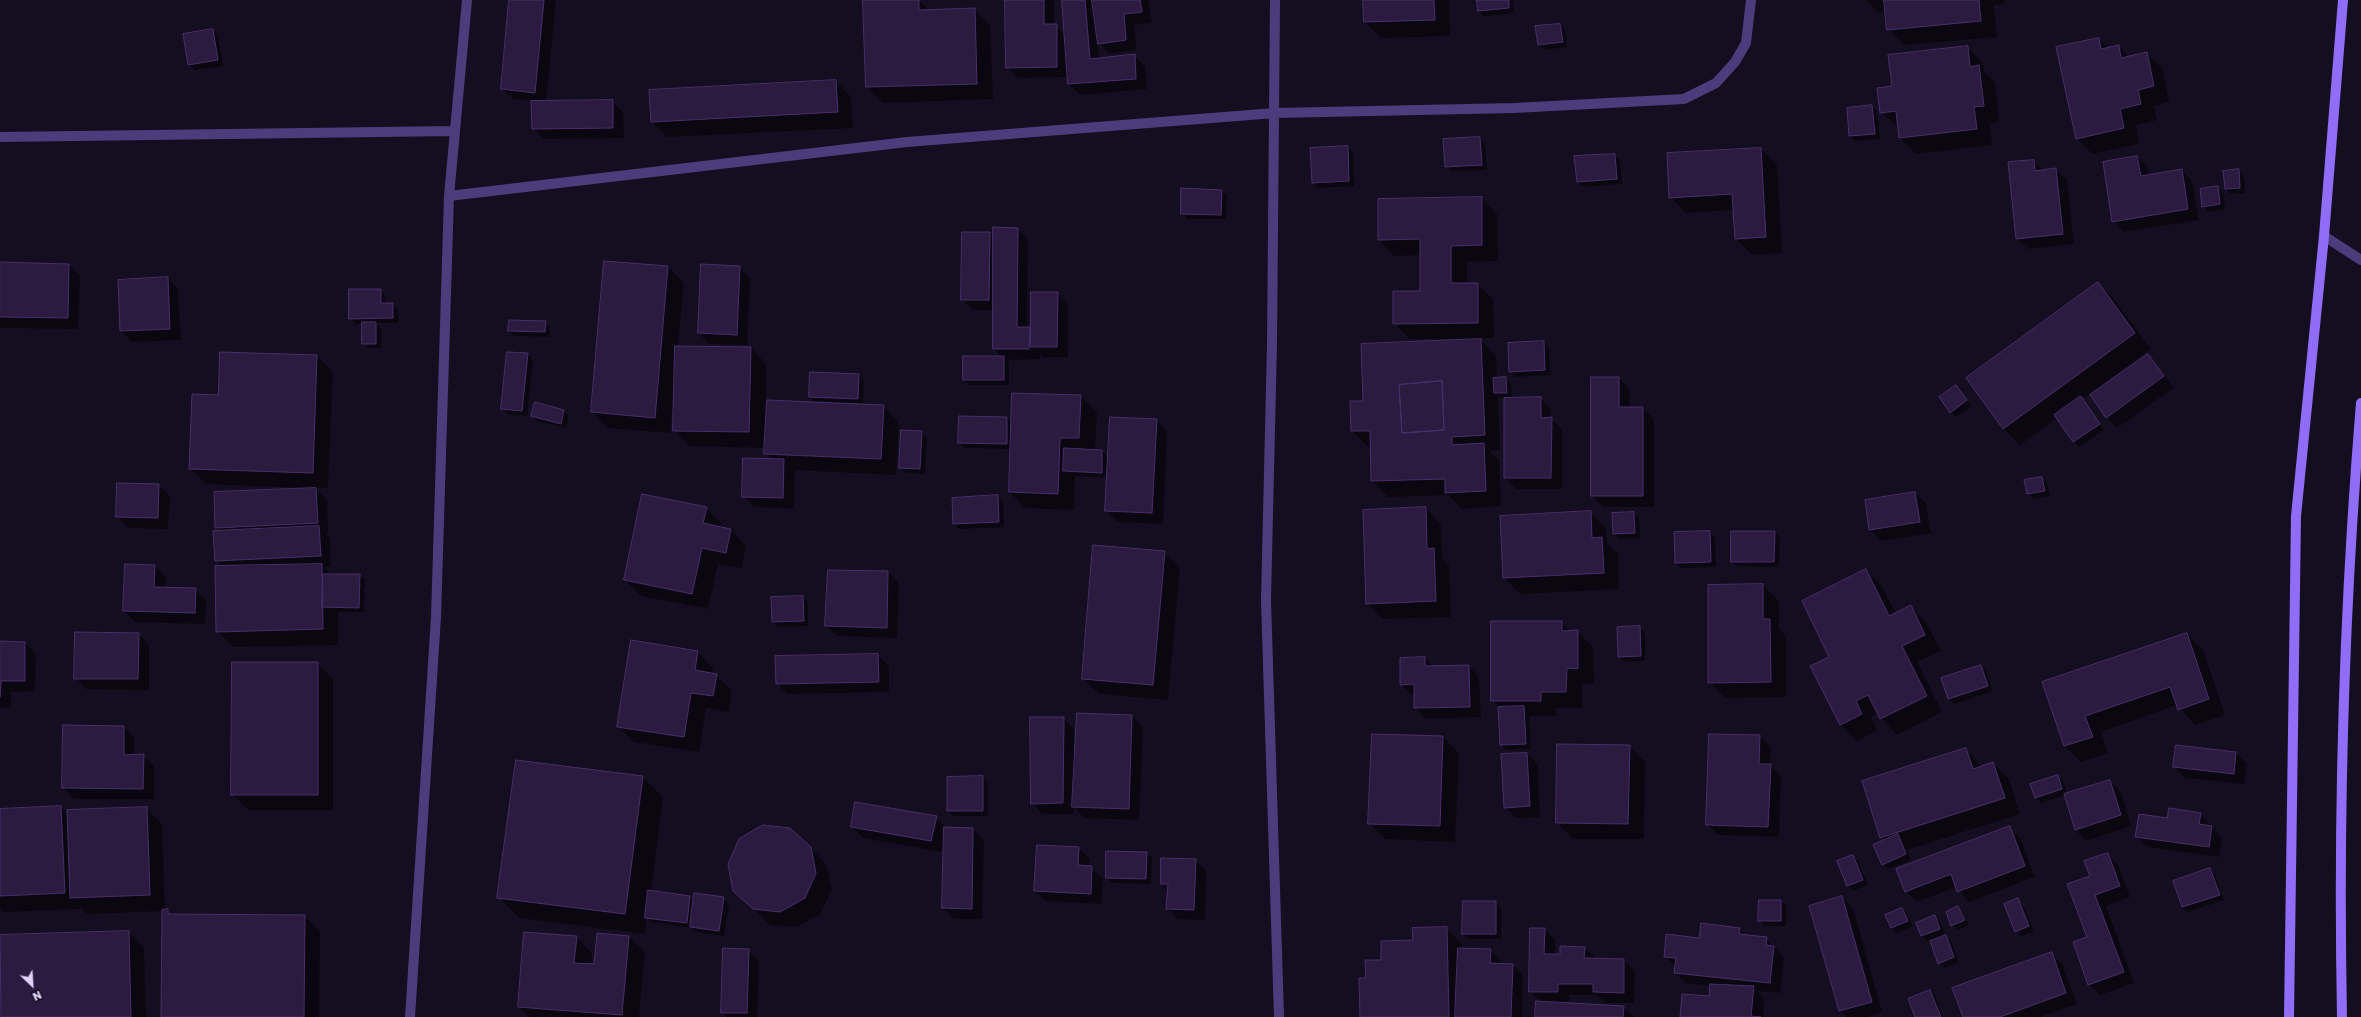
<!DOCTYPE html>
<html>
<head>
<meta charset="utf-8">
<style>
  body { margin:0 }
  #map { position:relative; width:2361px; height:1017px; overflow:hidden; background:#150e20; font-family:"Golos Text",sans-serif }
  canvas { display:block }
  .north { position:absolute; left:12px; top:965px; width:40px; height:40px; -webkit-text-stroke:3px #150e20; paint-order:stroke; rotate:155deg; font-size:11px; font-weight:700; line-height:16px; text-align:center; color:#dfd0fc }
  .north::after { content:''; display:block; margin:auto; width:14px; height:18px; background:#dfd0fc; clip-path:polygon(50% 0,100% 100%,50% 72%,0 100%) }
</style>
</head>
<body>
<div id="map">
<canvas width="2361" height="1017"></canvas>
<div class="north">N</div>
</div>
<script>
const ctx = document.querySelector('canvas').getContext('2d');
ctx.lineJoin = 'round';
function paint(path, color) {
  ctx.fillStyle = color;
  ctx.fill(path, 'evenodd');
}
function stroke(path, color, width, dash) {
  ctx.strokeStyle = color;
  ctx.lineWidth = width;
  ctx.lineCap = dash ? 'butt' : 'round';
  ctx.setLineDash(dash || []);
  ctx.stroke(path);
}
const shadow = new Path2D(`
  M510 0H556L546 102 612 101 623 112 624 138 544 139 533 128 532 101 513 99 502 88Z
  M919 0 929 10 974 9 990 25 993 99 883 103 867 87 864 1Z
  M1006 0H1054V25L1065 34 1063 0H1148L1152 23 1134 25 1137 50 1109 54 1098 42 1099 59 1134 56 1145 66 1147 89 1080 95 1069 84V77L1018 78 1007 67Z
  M1364 0H1449L1450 36 1381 38 1365 22Z
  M1478 0H1513L1514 13 1484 16 1479 11Z
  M1866 0H2004V4L1994 5 1997 37 1904 45 1888 29 1886 11 1878 12Z
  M1560 25 1565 30 1567 47 1544 50 1539 45Z
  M213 30 218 35 223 66 195 70 189 65 185 35Z
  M2099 39 2108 48 2118 46 2129 57 2147 54 2163 69 2169 102 2154 106 2157 120 2136 125 2139 144 2092 154 2077 138Z
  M1967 47 1983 63 1984 72 1995 82 1999 122 1990 123 1992 145 1916 154 1900 138 1899 128 1881 112 1893 87Z
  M836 81 851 97 853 128 667 137 652 122Z
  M1872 106 1877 111 1880 139 1855 141 1850 136Z
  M1480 138 1485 144 1487 170 1451 171 1446 166Z
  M1348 147 1353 152 1354 186 1318 188 1313 183Z
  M1761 149 1777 165 1782 253 1752 255 1736 239 1734 210 1686 213 1670 197Z
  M1614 155 1620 160 1622 184 1583 187 1577 182Z
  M2137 157 2148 167 2149 175 2182 170 2192 181 2199 220 2124 232 2113 221Z
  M2033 161 2044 171 2056 170 2067 180 2074 244 2028 249 2017 239Z
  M2238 170 2244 176 2245 193 2231 194 2226 189Z
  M2217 187 2223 192 2225 209 2208 212 2203 206Z
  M1222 191 1227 196 1226 219H1187L1182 213Z
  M1482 198 1497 214 1498 261 1467 262V284H1477L1493 299 1494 338H1479L1496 356 1497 379H1506L1511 384 1512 399 1540 398 1551 409V418L1562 429V489H1516L1505 478V398H1500L1498 396 1500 450 1490 451 1499 460 1501 506 1462 509 1448 495 1388 497 1372 481 1371 447H1368L1352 431 1364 402 1466 339H1410L1394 323 1421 292V255L1394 256 1379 240Z
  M1017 229 1028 239 1027 328 1032 330 1057 293 1068 304V357H1043L1040 354V359L1006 360 1009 362V385H970L964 380 1001 357 994 349V310H973L962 299 990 233 994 237Z
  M605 262 668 267 684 283 678 347 751 348 766 364V406L815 403 810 397 859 375 864 380 863 405 883 406 899 422 896 475 795 470 794 509 754 507 743 496 772 460 766 453V448L690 446 674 430V410H672L670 433 608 428 592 412Z
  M0 263 69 265 80 276 78 329 0 328Z
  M739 267 750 278 747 345 709 344 699 333Z
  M168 278 178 289 181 340 132 342 121 331 119 281Z
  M2098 284 2114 299 2151 349 2082 399 2104 430 2079 447 2057 418 2020 445 2004 429 1968 378Z
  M380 290 385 295 386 304H393L398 309V323H376L381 328V348H368L363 343V324H356L350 318Z
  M545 322 550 327V337L514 336 509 330Z
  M1544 342 1549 348 1550 375 1515 377 1510 371Z
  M528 354 533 360 527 416 508 414 502 409Z
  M2148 355 2174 388 2117 428 2107 417Z
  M317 356 333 372 328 488H315L327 500 328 534H325L330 538 331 567H324L331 575H359L365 580 364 612H338V645L233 647 217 631 222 567 216 560 220 532 216 527 306 488 206 484 191 469 219 396Z
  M1619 378 1629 389 1630 408H1643L1654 419V507H1603L1592 496Z
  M1956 386 1972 406 1956 417 1951 412Z
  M1081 396 1097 412 1095 451H1102L1109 458 1156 420 1167 431 1163 524 1117 522 1106 511 1108 478 1075 476 1074 510 1025 508 1010 492 1011 449 965 448 959 442 1007 418 1012 423Z
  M536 403 564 411 569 416 566 428 537 421 532 416Z
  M922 432 927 438 925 474 905 473 900 467Z
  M2042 478 2047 483 2050 496 2033 499 2028 494Z
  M159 485 170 496 168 529 128 528 117 517Z
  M1915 493 1926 503 1931 533 1881 541 1870 530 1866 501Z
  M998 496 1003 502 1004 527 959 529 954 524Z
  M706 508 722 524 721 528 731 530 746 546 742 568 718 564 708 609 641 596 625 580Z
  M1425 508 1441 524 1442 558 1449 565 1451 617 1383 619 1367 603Z
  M1590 512 1606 528 1607 543 1618 554 1619 589 1520 594 1504 578Z
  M1634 513 1639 519 1640 538 1619 539 1614 534 1613 514Z
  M1710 532 1715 537 1716 567 1681 568 1676 563 1675 533Z
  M1775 532 1780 537 1779 567 1737 566 1732 561Z
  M1164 552 1180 568 1168 700 1099 694 1083 678Z
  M125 565 155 566 166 577 165 589H195L206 600 205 624 135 622 124 611Z
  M1866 570 1882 586 1896 614 1910 606 1926 622 1941 651 1917 662 1942 712 1897 735 1878 714 1871 717 1877 730 1857 741 1841 725 1812 666 1831 657Z
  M829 571 888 572 899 583 897 638 837 636 826 625Z
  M1763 585 1779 601V629L1786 636V697L1725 698 1709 682Z
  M802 597 808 602V626L778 627 773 622 772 598Z
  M1561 622 1571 632 1577 631 1593 647 1594 684H1582V708H1556V716H1529L1531 749 1506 750 1501 744 1499 708 1492 700Z
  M1639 627 1645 632V661L1624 662 1619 657Z
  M139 634 149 645V690L86 689 76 678Z
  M2187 634 2203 650 2225 715 2195 725 2177 705 2101 732 2108 753 2081 762 2065 746 2043 683Z
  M0 642 25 643 36 654 35 691 11 692V708H0Z
  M697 652 713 668 712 674 716 675 732 691 729 712 706 708 699 752 634 742 618 726Z
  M878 655 889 666V692L787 694 777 683Z
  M1425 658 1434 667 1469 666 1479 677 1481 717 1426 719 1415 708V695H1412L1401 685Z
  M317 663 333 679V810H248L232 794Z
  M1981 666 1986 671 1993 691 1954 704 1949 699Z
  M1078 714 1132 716 1143 727 1139 820 1084 818 1074 807V814H1042L1032 803 1063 718 1074 729V757H1076Z
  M124 727 134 737V755H143L154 766V799H74L63 788Z
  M1760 736 1771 747 1770 765 1781 776 1779 837 1718 835 1707 824Z
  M1443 737 1459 753 1455 842 1385 839 1369 823Z
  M1629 746 1645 761 1644 839H1573L1557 823Z
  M2176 746 2236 753 2247 764 2244 784 2185 778 2174 767Z
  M1966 750 1982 767 1993 763 2009 779 2020 814 1907 850 1911 860 1888 869 1882 864 1885 841 1881 837Z
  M1527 754 1538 764 1540 817 1516 818 1505 807Z
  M517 761 643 777 663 797 651 892 690 897 694 901 723 898 729 904 724 936 696 932 691 928 651 922 647 918 645 934 519 918 499 897Z
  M2057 776 2063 781 2067 794 2110 781 2121 792 2131 826 2086 841 2076 830 2065 795 2041 803 2036 798 2031 785Z
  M983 777 988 783V816H953L948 811Z
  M61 807 68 814 146 808 162 824 165 911 172 915 305 916 320 932 319 1017H162L163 911 87 914 80 907V909L3 912 0 909V810Z
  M2200 813 2222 838 2219 857 2147 847 2136 836 2168 819Z
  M936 817 947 828 973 829 984 840 982 919H954L943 908 944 848 942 852 863 838 852 827Z
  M2010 827 2020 838 2035 877 1969 902 1956 887 1917 902 1906 891Z
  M810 847 826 864 832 890 820 914 797 927 770 925 748 903Z
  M1079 848 1090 859 1089 867 1103 878 1101 904 1046 901 1035 891Z
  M1147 853 1152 858 1151 884 1112 883 1107 878Z
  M2107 854 2118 865 2130 897 2106 906 2134 983 2100 995 2089 984 2088 937 2091 877Z
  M1853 856 1858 861 1868 885 1853 891 1848 886 1838 862Z
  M1162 859 1195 860 1206 870 1205 920 1178 919 1167 908 1168 891 1162 884Z
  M2210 869 2215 875 2224 900 2188 912 2182 907Z
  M1842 898 1853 908 1882 1012 1867 1017H1846L1840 1011 1810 907Z
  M2018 900 2023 905 2034 932 2021 936 2016 931Z
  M1781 901 1786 906V926H1765L1759 920Z
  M1496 902 1501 907V939H1469L1463 934Z
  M1958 908 1963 913 1969 925 1958 930 1952 925Z
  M1902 909 1907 914 1913 926 1897 933 1891 928Z
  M1935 917 1940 922 1945 935 1951 941 1959 962 1945 968 1939 963 1930 940 1928 941 1922 936 1917 924Z
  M1446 928 1462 944V949L1490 950 1501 961V965H1513L1523 976 1522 1017H1361L1367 979 1382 961 1414 941Z
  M1544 929 1555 940V955H1561L1585 948 1596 958 1624 960 1635 971 1634 1003H1605L1597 995H1569V1004L1624 1007 1634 1017H1536L1541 1002 1530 992Z
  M1739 929 1747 936 1766 938 1784 958 1780 993 1757 991 1764 998 1763 1017H1681L1710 997 1711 986 1686 983 1675 973 1676 967 1665 956 1700 939Z
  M128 932 144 948 146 1017H2L0 936Z
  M576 937 592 953 591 965H595L629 937 645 952 639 1017H529L519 1007Z
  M748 950 759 961 757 1017H727L722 1013Z
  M2052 954 2062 964 2077 1004 2040 1017H1964Z
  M1930 991 1935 996 1943 1017H1916Z`);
const building = new Path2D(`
  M509 0H544L535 93 501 89Z
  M863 0H919V10L975 8 977 84 866 87Z
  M1005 0H1044V24H1057V67L1006 68Z
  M1062 0H1085L1090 59 1135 54 1136 79 1068 84Z
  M1092 0H1140L1142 12 1124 14 1126 40 1098 44Z
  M1363 0H1434L1435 20 1364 22Z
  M1477 0H1509V8L1478 11Z
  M1884 0H1979L1981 21 1887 30Z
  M1560 24 1563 42 1538 45 1535 26Z
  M213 29 218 60 188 65 183 34Z
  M2099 38 2101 49 2119 45 2121 58 2147 52 2154 86 2138 90 2141 104 2120 109 2124 128 2076 139 2056 47Z
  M1968 46 1970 67 1979 65 1984 106 1974 107 1977 129 1899 138 1896 111 1880 113 1877 88 1892 86 1888 55Z
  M836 80 838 112 651 122 649 90Z
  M613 100V128L532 129 531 101Z
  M1872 105 1875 134 1849 136 1847 108Z
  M1480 137 1482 165 1445 167 1443 139Z
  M1348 146 1349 181 1312 183 1310 148Z
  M1761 148 1766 237 1735 239 1732 194 1669 198 1667 153Z
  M1615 154 1617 179 1577 182 1574 156Z
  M2137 156 2141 176 2182 169 2188 209 2112 222 2103 162Z
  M2034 160 2035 171 2056 168 2063 234 2016 239 2008 162Z
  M2239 169 2240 188 2225 189 2223 171Z
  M2218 186 2220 204 2202 207 2200 189Z
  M1181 188 1222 190 1221 215 1181 214Z
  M1482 197V245L1451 246V283H1478V323L1393 324V291H1420V239L1378 240V199Z
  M993 227 1018 228 1017 327H1030L1029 349H993Z
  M962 232H990L989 300H961Z
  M604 261 668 266 655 418 591 412Z
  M0 262 69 264 68 318 0 317Z
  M701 264 740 266 737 335 698 333Z
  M168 277 170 329 120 331 118 280Z
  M2098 282 2135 333 2003 429 1966 378Z
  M349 289H381V303H393V318L349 319Z
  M1031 292H1058L1057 347H1031Z
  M509 320 546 321 545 332 508 331Z
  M362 322H376V344H362Z
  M1481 339 1485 435 1452 437V445L1484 443 1486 491 1445 493V479L1371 481 1370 431H1351L1350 401H1363L1361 344ZM1442 381 1444 430 1402 433 1399 385Z
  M1544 341 1545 370 1509 372 1508 343Z
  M675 346 751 347 749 432 673 431Z
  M220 352 317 355 313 473 189 469 192 394 218 395Z
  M507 352 528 353 522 411 501 409Z
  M2148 354 2164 376 2106 418 2090 395Z
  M963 356H1004V380H963Z
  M810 372 859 374 858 399 809 397Z
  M1506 377 1507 393H1494L1493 378Z
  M1591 377H1619V407H1643V496H1591Z
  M1442 381 1444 430 1402 433 1399 385Z
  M1956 385 1967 400 1950 413 1939 397Z
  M1012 393 1081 395 1079 438H1060L1058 494 1009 492Z
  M2081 396 2100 424 2073 442 2054 415Z
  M1541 397V418L1552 417 1551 478H1504V398Z
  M767 400 884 405 881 459 764 454Z
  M535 402 564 410 561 424 531 416Z
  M959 416 1007 417V444L958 443Z
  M1110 417 1157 419 1152 513 1105 511Z
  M901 430 922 431 920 469 899 468Z
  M1064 448 1102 450V473L1063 471Z
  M743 458 784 459 783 498 742 497Z
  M2042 477 2045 491 2027 494 2024 480Z
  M117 483 159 484 158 518 116 517Z
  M316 488 318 523 215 528 214 492Z
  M1915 492 1920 522 1869 530 1865 500Z
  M642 494 707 507 703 523 731 529 726 553 702 548 692 594 624 580Z
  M998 495 999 522 953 524 952 498Z
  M1426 507 1427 549 1434 548 1436 601 1366 604 1363 510Z
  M1591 511 1592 538 1602 537 1604 573 1503 578 1500 516Z
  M1634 512 1635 533 1613 534 1612 513Z
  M319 526 321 556 215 561 213 531Z
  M1710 531 1711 562 1675 563 1674 532Z
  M1731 531H1775L1774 562H1731Z
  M1093 545 1165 551 1153 685 1082 679Z
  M125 564 155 565 154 587 196 588 195 613 123 611Z
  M322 564 323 629 216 632 215 566Z
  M1866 569 1889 616 1911 605 1925 635 1902 646 1927 696 1880 719 1868 695 1856 701 1862 714 1840 725 1810 666 1829 657 1802 601Z
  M828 570 888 571 887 628 825 626Z
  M323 574H360L359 608 322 607Z
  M1763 584V619H1770L1771 682 1708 683V585Z
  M803 596 804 621 772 622 771 597Z
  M1491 621H1562V631L1578 630V669L1567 668 1566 692H1541V701H1491Z
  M1640 626 1641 656 1618 657 1617 627Z
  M75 632 139 633 138 679H74Z
  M2187 633 2209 699 2178 710 2170 687 2085 716 2093 737 2064 746 2042 682Z
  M631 640 698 651 695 670 717 674 713 696 691 693 684 737 617 727Z
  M0 641 25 642V681H1L0 697Z
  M878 654 879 682 776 684 775 656Z
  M1425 657V666L1469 665 1470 707 1414 708V684L1400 685V658Z
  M232 662H318V795H231Z
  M1981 665 1988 686 1948 699 1941 678Z
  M1524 706 1526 744 1500 745 1498 707Z
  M1077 713 1132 715 1129 809 1072 807Z
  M1030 717H1064L1063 803 1031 804Z
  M63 725 124 726V755L144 754 143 789 62 788Z
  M1372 734 1443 736 1440 826 1368 824Z
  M1709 734 1760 735 1759 764H1771L1768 827 1706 825Z
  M1557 744 1630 745 1628 824 1556 823Z
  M2176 745 2236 752 2234 774 2173 767Z
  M1966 748 1973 769 1993 762 2005 798 1880 838 1862 781Z
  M1527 753 1530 806 1504 808 1501 754Z
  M516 760 643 776 625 914 497 898Z
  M2058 775 2062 789 2035 798 2030 784Z
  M983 776V811H947V777Z
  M2110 780 2121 815 2075 830 2064 794Z
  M855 802 937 816 931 841 851 827Z
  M61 806 65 893 0 896V809Z
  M147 807 150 895 70 898 67 810Z
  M2169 808 2201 813 2199 824 2212 826 2209 847 2135 837 2139 814 2167 818Z
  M763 825 790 828 811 847 816 873 805 898 780 912 753 909 733 891 728 864 739 839Z
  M2010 826 2025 866 1957 892 1951 874 1905 892 1896 869Z
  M944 827 973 828 972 909 942 908Z
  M1898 834 1906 854 1882 865 1873 845Z
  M1037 845 1079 847 1078 865 1092 866 1091 894 1034 891Z
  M1106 851 1147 852 1146 879 1106 878Z
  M2108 853 2120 886 2095 895 2124 972 2088 985 2073 942 2087 937 2067 884 2090 876 2084 861Z
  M1853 855 1863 880 1847 886 1837 861Z
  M1161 858 1196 859 1194 910 1166 909 1168 884H1161Z
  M2210 868 2220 895 2182 907 2173 881Z
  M648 890 690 896 687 923 645 918Z
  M694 893 724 897 719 931 690 927Z
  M1842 896 1872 1002 1839 1011 1809 906Z
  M2018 898 2029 926 2015 932 2004 904Z
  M1759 900H1781V921H1758Z
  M1463 901H1496V934H1462Z
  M1958 906 1965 920 1951 926 1946 912Z
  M1902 908 1908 921 1891 928 1885 915Z
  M168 909V914L305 915 304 1017H161L162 910Z
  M1935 915 1940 929 1921 936 1916 923Z
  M1701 923 1740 928 1739 934 1767 937 1766 945 1774 946 1770 983 1674 973 1676 958 1664 957 1666 934 1699 938Z
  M1447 927 1449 1017H1360L1359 978H1366L1365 960H1381V941L1413 940 1412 928Z
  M1530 928H1545L1544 954H1560V946L1585 947 1584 958 1624 959V993L1593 992V984H1558V992H1529Z
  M129 931 131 1017H1L0 935Z
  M524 932 577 936 574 963 594 964 597 933 629 936 622 1015 518 1007Z
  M1946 935 1954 957 1938 964 1930 941Z
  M723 948 749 949 747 1013H721Z
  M1458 948 1491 949 1490 963 1513 964 1511 1017H1455Z
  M2052 952 2066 993 2000 1017H1963L1952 988Z
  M1710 984 1754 986 1751 1016 1761 1017H1680L1682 994 1709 996Z
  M1930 990 1941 1017H1915L1908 999Z
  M1536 1001 1624 1006 1623 1017H1535Z`);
const minor = new Path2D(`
  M1275 0 1272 343 1266 600 1279 1017
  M0 137 454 131
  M449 196 907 142 1275 113 1514 108 1684 99 1716 83 1735 62 1746 43 1751 0
  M2324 236 2361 260
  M410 1017 436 617 449 196 467 0`);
const secondary = new Path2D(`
  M2289 1017 2296 516 2324 236 2343 0
  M2342 1017C2338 813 2344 607 2361 403`);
paint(shadow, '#0007');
paint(building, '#2b1b40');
stroke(building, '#482f6a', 1);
stroke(minor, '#4d3c7c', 10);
stroke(secondary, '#906df6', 10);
</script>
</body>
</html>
